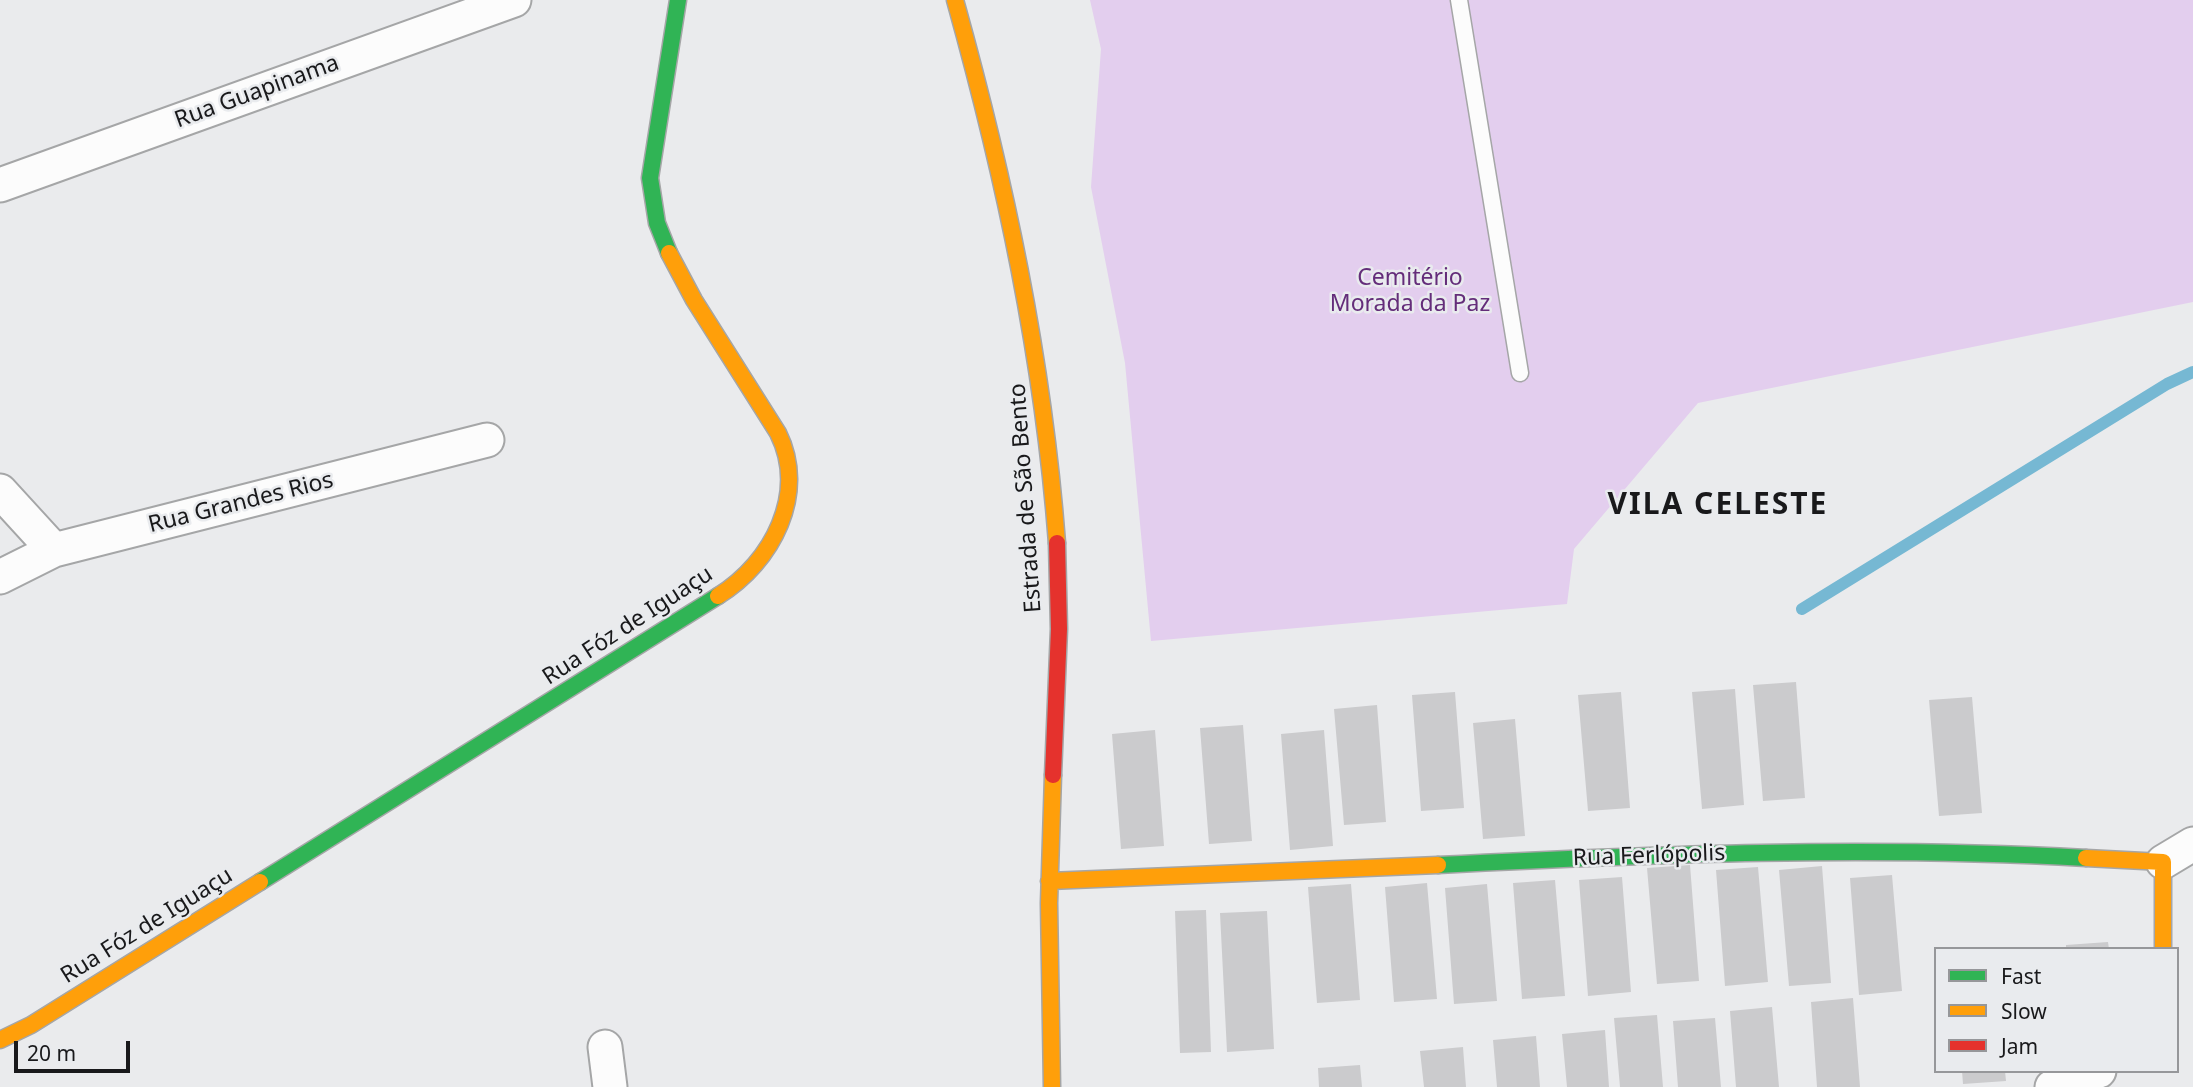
<!DOCTYPE html>
<html>
<head>
<meta charset="utf-8">
<style>
  body { margin:0 }
  #map { position:relative; width:2193px; height:1087px; overflow:hidden; background:#eaebed; font-family:"Noto Sans",sans-serif }
  canvas { display:block }
  .legend { position:absolute; left:1934px; top:947px; width:245px; height:126px; box-sizing:border-box; background:#e9ebee; border:2px solid #96979a; margin:0; padding:9px 12px; list-style:none; font-size:21px; color:#19191b }
  .legend li { display:flex; align-items:center; gap:14px; height:35px }
  .legend b { width:35px; border:2px solid #96979a }
  .scale { position:absolute; left:14px; top:1041px; width:116px; height:32px; box-sizing:border-box; border:4px solid #19191b; border-top:0; padding-left:9px; font-size:21px; line-height:24px; white-space:nowrap; color:#19191b; -webkit-text-stroke:5px #e9ebee; paint-order:stroke }
</style>
</head>
<body>
<div id="map">
<canvas width="2193" height="1087"></canvas>
<ul class="legend">
<li><b style="height:9px;background:#30b455"></b>Fast</li>
<li><b style="height:9px;background:#ff9f0a"></b>Slow</li>
<li><b style="height:9px;background:#e5322d"></b>Jam</li>
</ul>
<div class="scale">20 m</div>
</div>
<script>
const ctx = document.querySelector('canvas').getContext('2d');
ctx.lineJoin = 'round';
function paint(path, color) {
  ctx.fillStyle = color;
  ctx.fill(path, 'evenodd');
}
function stroke(path, color, width, dash) {
  ctx.strokeStyle = color;
  ctx.lineWidth = width;
  ctx.lineCap = dash ? 'butt' : 'round';
  ctx.setLineDash(dash || []);
  ctx.stroke(path);
}
function label(font, color, halo, rows, align = 'center') {
  ctx.font = font + ' "Noto Sans",sans-serif';
  ctx.lineWidth = 5;
  ctx.setLineDash([]);
  ctx.textBaseline = 'middle';
  ctx.strokeStyle = halo;
  ctx.fillStyle = color;
  for (const [text, x, y, turn = 0] of rows) {
    ctx.save();
    ctx.translate(x, y);
    ctx.rotate((+turn || 0) * Math.PI / 180);
    ctx.textAlign = isNaN(turn) ? turn : align;
    if (halo) ctx.strokeText(text, 0, 0);
    ctx.fillText(text, 0, 0);
    ctx.restore();
  }
}
const green = new Path2D(`
  M1090 0H2193V302L1698 403 1574 549 1567 604 1151 641 1125 363 1091 187 1101 49Z`);
const stream = new Path2D(`
  M1802 609 2167 384 2193 372`);
const building = new Path2D(`
  M1796 682 1805 798 1763 801 1753 685Z
  M1735 689 1744 805 1702 809 1692 692Z
  M1455 692 1464 808 1421 811 1412 695Z
  M1621 692 1630 808 1588 811 1578 695Z
  M1972 697 1982 813 1939 816 1929 700Z
  M1377 705 1386 822 1344 825 1334 709Z
  M1515 719 1525 836 1483 839 1473 723Z
  M1243 725 1252 841 1209 844 1200 728Z
  M1155 730 1164 846 1121 849 1112 734Z
  M1324 730 1333 846 1290 850 1281 734Z
  M1690 865 1699 981 1657 984 1647 868Z
  M1822 866 1831 983 1789 986 1779 870Z
  M1758 867 1768 982 1725 986 1716 870Z
  M1892 875 1902 991 1859 995 1850 878Z
  M1622 877 1631 992 1588 996 1579 880Z
  M1555 880 1565 996 1522 999 1513 883Z
  M1427 883 1437 999 1394 1002 1385 887Z
  M1351 884 1360 1000 1317 1003 1308 887Z
  M1487 884 1497 1001 1454 1004 1445 888Z
  M1206 910 1211 1052 1180 1053 1175 911Z
  M1267 911 1274 1049 1227 1052 1220 913Z
  M2108 942 2109 949H2066V945Z
  M1853 998 1860 1087H1817L1811 1002Z
  M1772 1007 1779 1087H1736L1730 1011Z
  M1657 1015 1663 1087H1620L1614 1018Z
  M1715 1018 1721 1087H1678L1673 1021Z
  M1605 1030 1609 1087H1567L1562 1034Z
  M1536 1036 1540 1087H1497L1493 1040Z
  M1463 1047 1466 1087H1424L1420 1051Z
  M1360 1065 1362 1087H1319L1318 1068Z
  M1962 1071H2005L2006 1081 1963 1084Z`);
const lane = new Path2D(`
  M1459 0 1520 373`);
const street = new Path2D(`
  M0 185 514 0
  M0 491 54 550
  M0 577 54 550 487 440
  M2163 862 2193 844
  M605 1047 610 1087
  M2052 1087 2099 1071`);
const fast = new Path2D(`
  M669 253 657 223 650 178 678 0
  M1438 865C1653 854 1870 846 2086 858
  M260 882 718 596`);
const slow = new Path2D(`
  M955 0C1005 179 1043 358 1057 543
  M669 253 694 300 778 433C808 493 773 562 718 596
  M2086 858 2163 862V949
  M1049 881 1438 865
  M0 1040 31 1025 260 882
  M1052 1087 1049 903 1053 775`);
const jam = new Path2D(`
  M1053 775 1059 629 1057 543`);
const streetNames = [
  ["Rua Guapinama",257,92,-20],
  ["Estrada de São Bento",1026,498,-94],
  ["Rua Grandes Rios",241,503,-14],
  ["Rua Fóz de Iguaçu",628,626,-33],
  ["Rua Ferlópolis",1649,856,-2],
  ["Rua Fóz de Iguaçu",147,926,-32]
];
const parkNames = [
  ["Cemitério",1410,278],
  ["Morada da Paz",1410,304]
];
const districtNames = [
  ["VILA CELESTE",1718,505]
];
paint(green, '#e3ceee');
stroke(stream, '#76b8d3', 12);
paint(building, '#cbcbcd');
stroke(lane, '#a5a6a7', 19);
stroke(street, '#a5a6a7', 37);
stroke(fast, '#a5a6a7', 19);
stroke(slow, '#a5a6a7', 19);
stroke(jam, '#a5a6a7', 19);
stroke(lane, '#fcfcfc', 16);
stroke(street, '#fcfcfc', 33);
stroke(fast, '#30b455', 16);
stroke(slow, '#ff9f0a', 16);
stroke(jam, '#e5322d', 16);
label('23px', '#19191b', '#e9ebee', streetNames);
label('23px', '#642d7a', '#e9ebee', parkNames);
ctx.letterSpacing = '2px';
label('bold 30px', '#19191b', '#e9ebee', districtNames);
ctx.letterSpacing = '0px';
</script>
</body>
</html>
